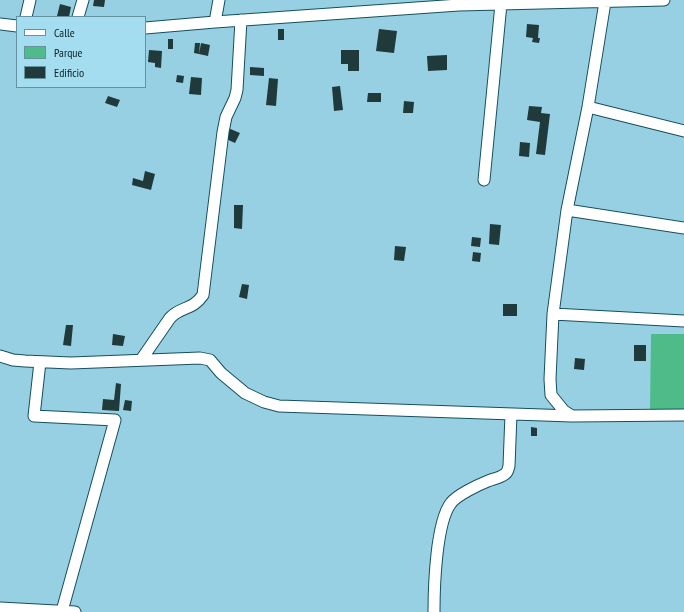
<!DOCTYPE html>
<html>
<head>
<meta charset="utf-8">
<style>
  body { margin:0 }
  #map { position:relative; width:684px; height:612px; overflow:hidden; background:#98d0e3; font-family:"PT Sans Narrow",sans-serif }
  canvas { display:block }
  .legend { position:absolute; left:16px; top:16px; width:130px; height:72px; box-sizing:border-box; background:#a4ddf0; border:1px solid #6691a0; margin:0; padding:5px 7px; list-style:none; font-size:12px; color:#092027 }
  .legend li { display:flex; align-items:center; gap:8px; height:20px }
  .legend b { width:20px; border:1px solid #6691a0 }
</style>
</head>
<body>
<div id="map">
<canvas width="684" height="612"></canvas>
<ul class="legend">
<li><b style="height:5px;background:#fff"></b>Calle</li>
<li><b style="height:11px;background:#4fbb89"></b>Parque</li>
<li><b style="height:11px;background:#20393a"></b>Edificio</li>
</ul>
</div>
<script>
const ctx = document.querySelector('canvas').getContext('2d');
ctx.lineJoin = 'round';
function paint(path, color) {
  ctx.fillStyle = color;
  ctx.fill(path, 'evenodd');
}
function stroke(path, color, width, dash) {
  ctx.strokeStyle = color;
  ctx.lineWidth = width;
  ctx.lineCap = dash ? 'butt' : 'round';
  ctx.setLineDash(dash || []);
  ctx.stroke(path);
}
const green = new Path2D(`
  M651 334H684V409H650Z`);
const building = new Path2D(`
  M94 0H105L104 7 93 6Z
  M60 4 71 7 69 17 57 16Z
  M527 24 539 25 538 38H540L539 43 532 42 533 38 526 37Z
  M278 29H284V40H278Z
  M379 29 397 31 394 53 376 51Z
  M168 39H173V49H168Z
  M195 43H200L199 54 194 53Z
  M201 43 210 45 208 56 199 54Z
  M149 50 162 51 161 68 155 67V63L148 62Z
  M341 50H359V71H348V64H341Z
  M447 55V70L428 71 427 56Z
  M250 67 264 68V76L250 75Z
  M177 75 184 76 183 83 176 82Z
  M191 77 202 78 201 95 189 94Z
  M269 78 278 79 276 106 266 105Z
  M340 86 343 110 334 111 332 87Z
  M368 93H381V102H367Z
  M108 96 120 100 117 107 105 103Z
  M404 101 414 102 413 113H403Z
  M529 106 542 107 541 113 550 114 545 155 536 154 540 122 527 120Z
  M228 128 240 133 235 143 224 138Z
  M520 142 530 143 529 157 519 156Z
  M145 171 155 174 151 190 132 185 133 178 143 181Z
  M234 205H243L242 229 234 228Z
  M490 224 501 225 499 245 489 244Z
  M472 237 481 238 480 247 471 246Z
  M395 246 406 247 404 261 394 260Z
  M473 252 481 253 480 262 472 261Z
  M242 284 249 285 247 299 239 297Z
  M503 304H517V316H503Z
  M66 325H73L71 346 63 345Z
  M113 334 125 336 123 346 112 345Z
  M634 345H646V361H634Z
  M575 358 585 359 584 370 574 369Z
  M116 383 121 384 119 411 102 410 103 399 114 400Z
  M125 400 132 401 131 411 123 410Z
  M531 427 537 428V436H531Z`);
const minor = new Path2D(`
  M26 17 30 0
  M78 17 83 0
  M215 22 219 0
  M0 24 17 26
  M145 28 215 22 459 5 664 0
  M588 107 684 131
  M484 180 501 4
  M567 210 684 228
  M553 314 684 321
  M0 356 13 360 25 361 71 363 200 358 210 360 221 373 245 393 264 402 279 406 572 416 684 415
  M141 360 170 318C181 306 192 311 203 295L223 132 226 117 235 98 237 90 241 20
  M40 362 34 416 115 420 62 611
  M572 416 564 411 551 395 550 379 553 314 567 210 588 107 605 2
  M0 608 75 612
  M434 612C434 587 436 522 451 503 457 495 478 485 488 481 493 479 500 478 505 474 508 472 508 469 509 466L511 414`);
paint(green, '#4fbb89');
paint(building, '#20393a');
stroke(minor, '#144f5f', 13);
stroke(minor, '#fff', 11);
</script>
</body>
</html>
